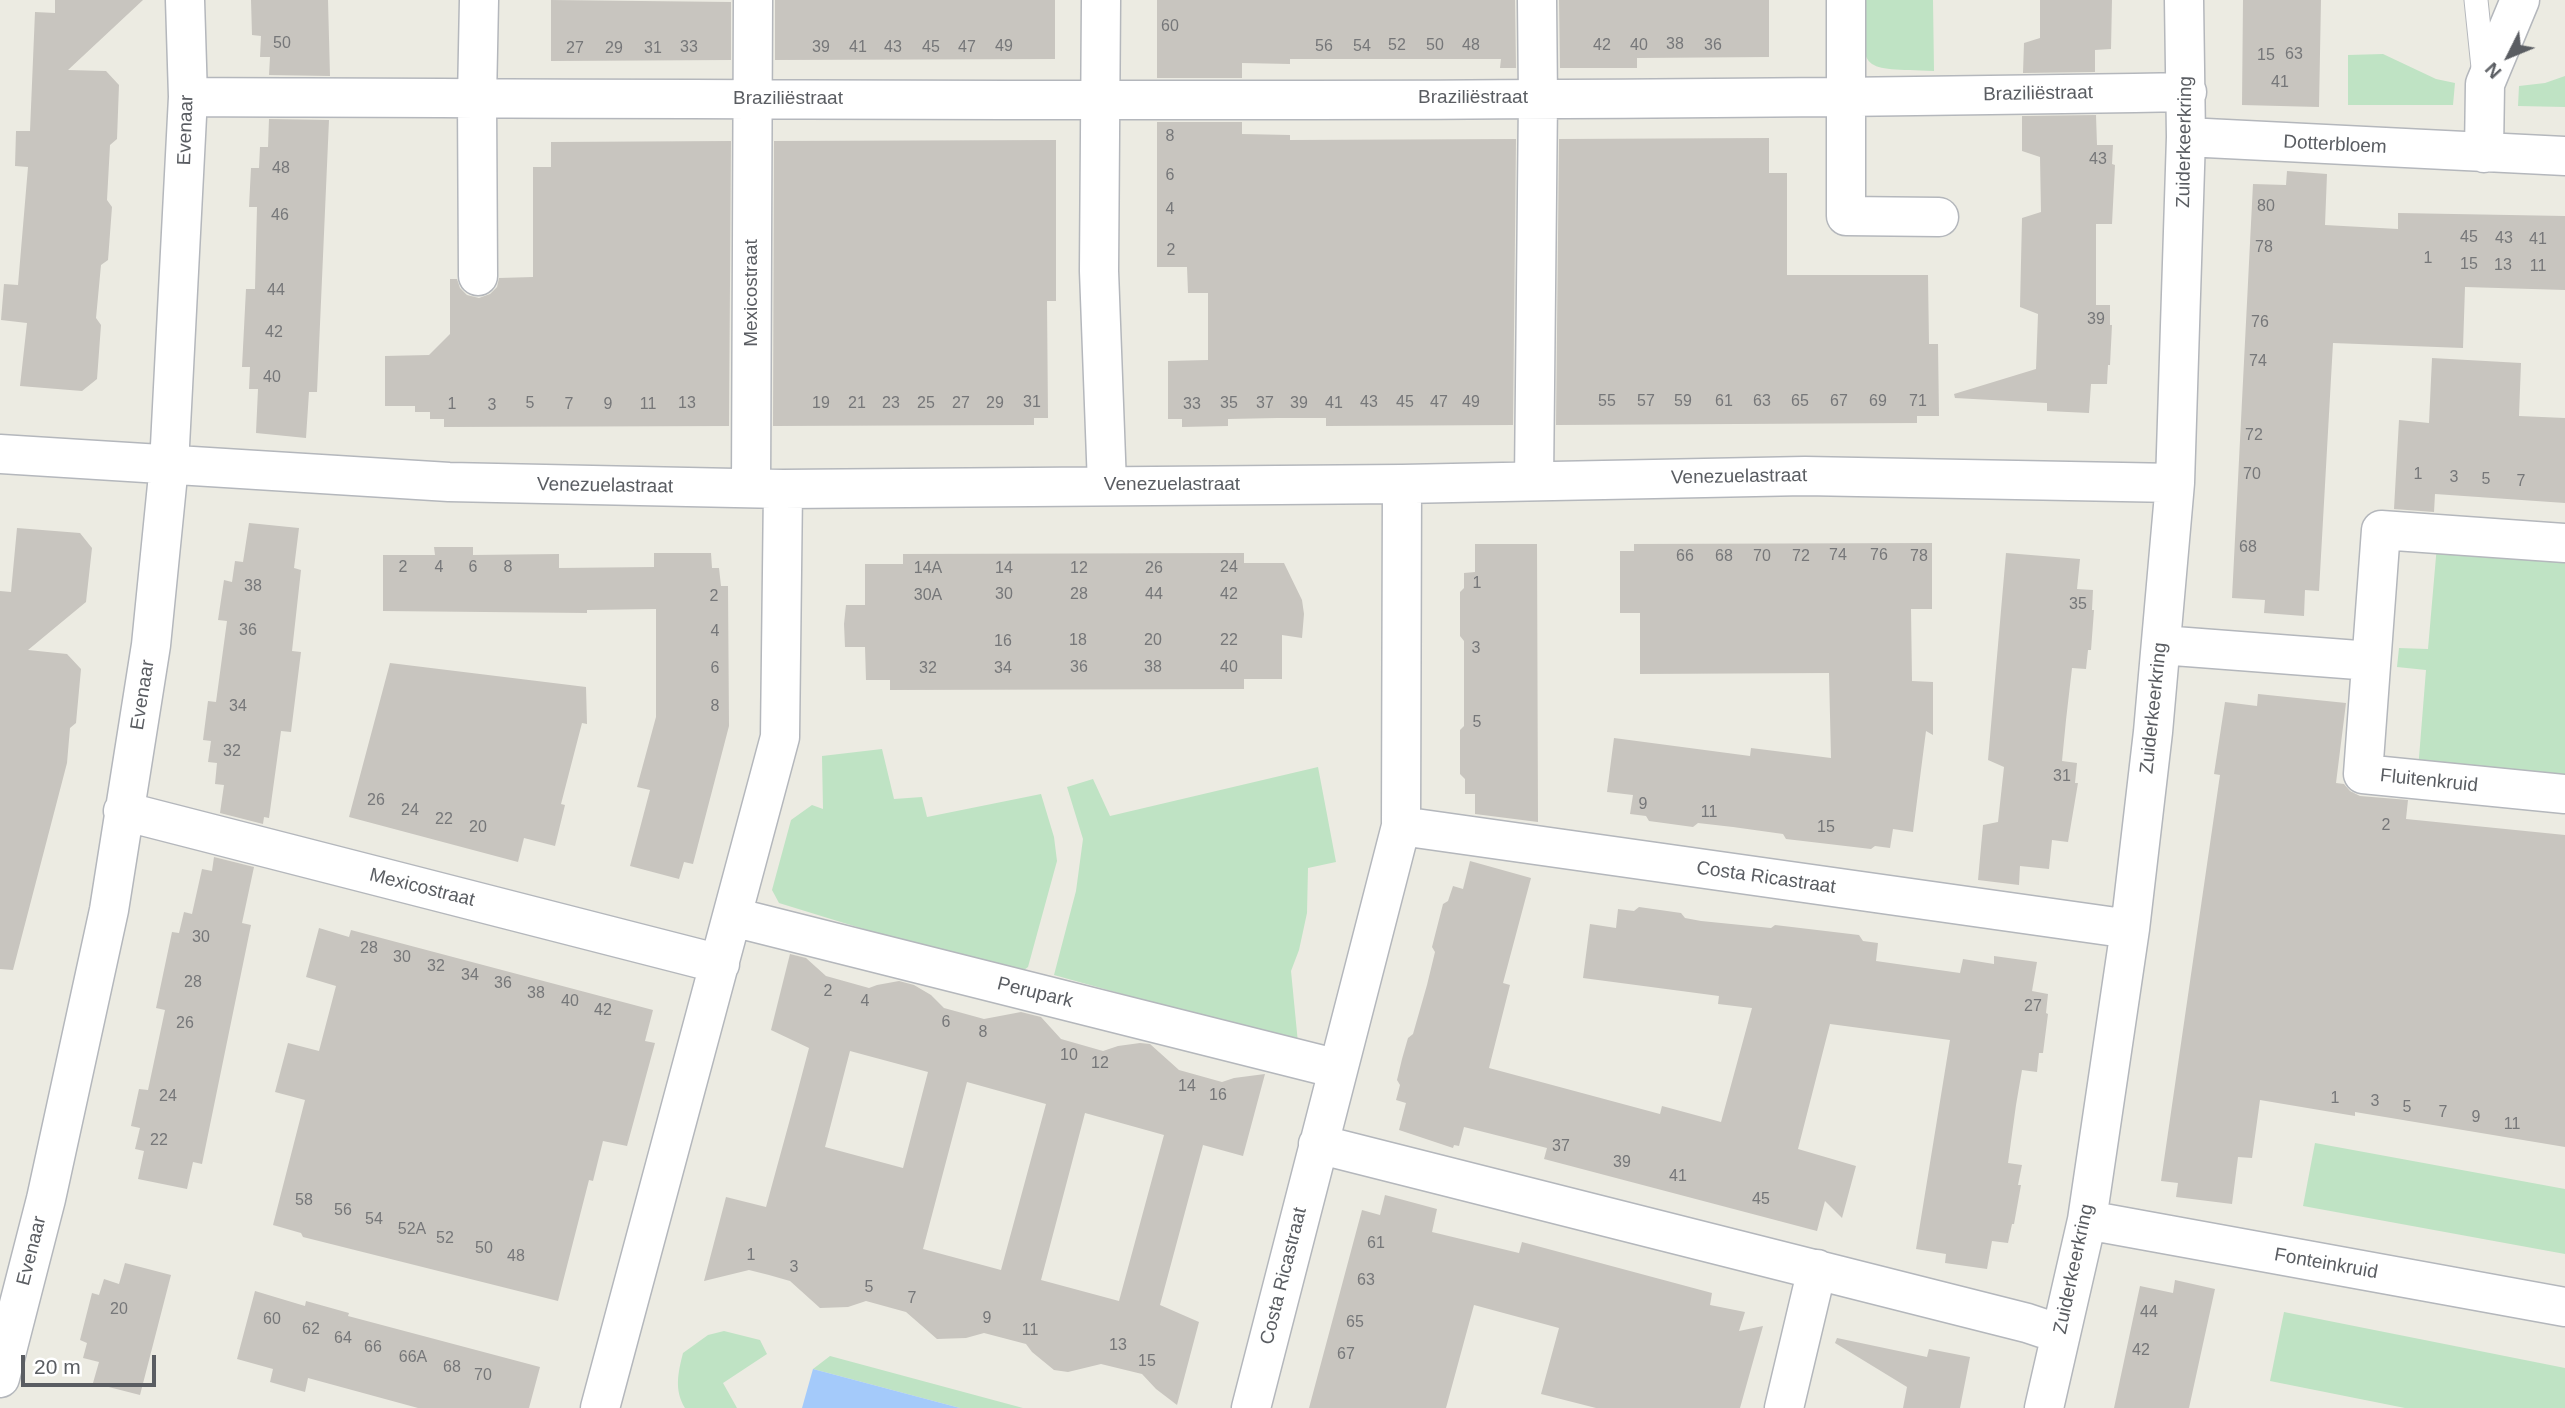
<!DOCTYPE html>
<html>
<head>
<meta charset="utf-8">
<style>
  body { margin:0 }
  #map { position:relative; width:2565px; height:1408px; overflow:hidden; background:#ecebe2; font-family:Helvetica,sans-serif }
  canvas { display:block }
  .north { position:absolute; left:2474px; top:21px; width:70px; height:70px; -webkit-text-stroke:5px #fff; paint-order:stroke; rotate:227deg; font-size:19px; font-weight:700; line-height:28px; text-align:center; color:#5a5d62 }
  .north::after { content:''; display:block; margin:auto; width:24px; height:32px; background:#5a5d62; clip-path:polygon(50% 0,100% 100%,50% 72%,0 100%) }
  .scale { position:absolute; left:21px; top:1355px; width:135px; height:32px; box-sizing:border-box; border:4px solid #5a5d62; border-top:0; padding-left:9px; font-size:21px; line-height:24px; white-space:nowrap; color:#5a5d62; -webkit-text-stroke:5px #fff; paint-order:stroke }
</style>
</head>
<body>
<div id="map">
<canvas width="2565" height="1408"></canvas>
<div class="north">N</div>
<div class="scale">20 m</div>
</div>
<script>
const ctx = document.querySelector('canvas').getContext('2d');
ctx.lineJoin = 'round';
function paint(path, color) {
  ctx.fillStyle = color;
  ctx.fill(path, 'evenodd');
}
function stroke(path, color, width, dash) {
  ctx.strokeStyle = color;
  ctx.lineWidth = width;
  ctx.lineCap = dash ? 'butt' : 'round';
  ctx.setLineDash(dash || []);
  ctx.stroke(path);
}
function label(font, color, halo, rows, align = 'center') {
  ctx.font = font + ' Helvetica,sans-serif';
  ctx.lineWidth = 5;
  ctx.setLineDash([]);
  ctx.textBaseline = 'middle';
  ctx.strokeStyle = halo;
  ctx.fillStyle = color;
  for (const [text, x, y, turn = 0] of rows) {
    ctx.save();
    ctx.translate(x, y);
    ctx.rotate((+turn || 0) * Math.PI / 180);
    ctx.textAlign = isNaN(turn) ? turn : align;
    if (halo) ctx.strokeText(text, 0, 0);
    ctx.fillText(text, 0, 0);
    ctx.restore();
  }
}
const green = new Path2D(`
  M1863 0H1933L1934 71C1861 68 1861 75 1863 0Z
  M2383 54 2436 79 2455 83 2453 105H2348V55Z
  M2565 76V107L2518 106 2519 86 2545 83Z
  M2437 545 2565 553V784L2418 770 2426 670 2397 667 2399 648 2428 649Z
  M882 749 894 799 922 797 927 817 1041 794 1054 837 1057 861 1028 967 1016 976 779 903 772 890 791 820 812 805 823 809 822 756Z
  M1318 767 1336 862 1308 868 1307 913 1299 950 1291 971 1298 1043 1054 975 1076 891 1083 839 1067 787 1093 779 1110 816Z
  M2315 1143 2565 1189V1254L2303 1206Z
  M2284 1312 2565 1368V1408H2405L2270 1381Z
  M724 1331 760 1340 767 1354 723 1383 737 1408H685C674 1390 678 1373 683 1353L708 1335Z
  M830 1356 1023 1408H960L813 1369Z`);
const water = new Path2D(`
  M813 1369 960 1408H802Z`);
const building = new Path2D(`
  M55 0H143L68 70 106 71 119 85 117 139 110 145 107 200 112 207 108 260 101 265 96 318 101 325 97 379 82 391 20 386 27 323 1 320 4 284 18 285 28 167 15 166 16 131H30L35 12 55 13Z
  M251 0H328L330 76 269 75 270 57H260L261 36 252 35Z
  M551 0 731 2V60L551 61Z
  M775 0H1055V59L775 60Z
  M1157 0H1515L1516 68H1500L1501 59H1290V64L1242 63V78H1157Z
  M1559 0H1769V57L1637 58V68H1560Z
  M2040 0H2112L2111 49 2095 50V72L2023 73 2024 43 2040 38Z
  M2243 0H2321L2319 107 2242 105Z
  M2096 115 2097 145H2113L2112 164 2115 165 2112 224H2096V305H2110V325H2112L2110 365H2108L2107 384H2091L2089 413 2047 411V403L1955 398 1954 394 2036 369 2038 314 2020 307 2022 218 2041 212 2040 157 2022 151V116Z
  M269 119 329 120 317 392H309L306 438 256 433 258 389H249L250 367H242L246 289H255L257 207H249L251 168H259L260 147H268Z
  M1157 122H1242V134L1290 135V140L1516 139 1513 425 1326 426V418H1277L1228 419V426L1182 427V419H1168V361L1208 360V293H1188L1187 267H1157Z
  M1769 138V173H1787V275H1928L1929 344H1938L1939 416H1917V423L1556 425 1559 139Z
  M1056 140V301H1047L1048 418H1034V425L773 426 774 141Z
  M731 141 729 426 444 427V419H430V412H415V406H385V356L429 355 450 334V279H457L460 288 467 295 479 298 490 294 497 287 499 278 533 277V167H551V142Z
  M2287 171 2327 174 2325 225 2398 229V213L2565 216V290L2465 287 2463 348 2333 343 2319 591 2305 590 2304 616 2264 613 2265 600 2232 598 2253 184 2286 185Z
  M2432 358 2521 363 2519 416 2565 418V503L2435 494 2434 512 2394 509 2399 420 2429 423Z
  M249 523 299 528 294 568 301 570 292 651 301 652 291 732 281 731 269 818 264 817 263 824 220 813 224 785 215 784 217 763 208 762 211 741 203 740 208 701 216 702 227 621 218 620 224 580 232 582 235 561 243 562Z
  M17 528 80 533 92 548 86 602 28 650 67 654 81 669 76 723 70 728 67 763 13 970 0 969V591L11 592Z
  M1932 543V609H1911L1912 681 1933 682V735L1926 731 1913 832 1893 829 1890 848 1875 846 1871 849 1786 839 1783 834 1733 827 1698 823 1693 827 1649 821 1646 816 1630 814 1633 795 1607 792 1614 738 1750 756 1751 748 1831 758 1829 673 1640 674V613H1620V551H1634V544Z
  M1475 544H1537L1538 822 1475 814V794H1465V779L1460 774V730L1464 726V641L1460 636V592L1464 588V573L1475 572Z
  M434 547H473V555L559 554V568L654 567V553H711L712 568H719L721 586H728L729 726 693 864 684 862 679 879 630 866 650 790 637 787 656 717V609L587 610V613L383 611V555H435Z
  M1244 553V563H1284L1302 600 1304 614 1302 638 1282 635V679H1244V689L890 690V680H866L865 647H845L844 624 846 605H865V564H903V554Z
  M2006 553 2080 559 2077 589 2093 590 2092 610H2094L2091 650H2088L2086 669 2072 668 2066 720 2062 761 2077 763 2075 783H2078L2068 842 2052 840 2049 869 2020 866 2019 885 1978 880 1983 825 1998 822 2004 767 1988 760Z
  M390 663 586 687 587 724 582 723 561 804 565 805 555 846 524 838 518 862 349 817Z
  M2258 694 2346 703 2336 783 2344 784 2350 791 2360 796 2408 800 2406 819 2565 835V1147L2355 1112V1116L2260 1100 2252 1158 2238 1157 2232 1204 2176 1197 2178 1183 2161 1181 2220 775 2214 774 2225 702 2257 706Z
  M214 857 254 867 242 923 251 925 202 1164 193 1162 187 1189 138 1179 144 1151 135 1149 140 1128 131 1126 139 1089 148 1090 165 1010 156 1008 172 932 179 933 184 912 192 914 202 869 212 871Z
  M1470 861 1531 878 1503 983 1510 985 1489 1068 1660 1114 1662 1106 1721 1122 1752 1008 1718 1004 1719 996 1583 978 1590 924 1616 928 1618 909 1634 911 1639 907 1681 913 1685 918 1701 921 1771 928 1775 925 1859 935 1863 941 1878 943 1876 961 1960 973 1963 959 1994 964V956L2037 962 2032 991 2048 994 2046 1013 2048 1014 2043 1053H2039L2037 1072 2022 1070 2016 1105 2008 1163 2022 1165 2018 1185H2021L2014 1224H2012L2008 1243 1992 1241 1987 1269 1945 1263 1946 1254 1916 1249 1950 1040 1830 1024 1798 1149 1856 1166 1842 1218 1825 1201 1817 1231 1544 1159 1547 1148 1464 1127 1459 1146 1454 1145 1453 1148 1399 1130 1406 1103 1396 1100 1400 1085 1397 1080 1402 1059 1408 1038 1413 1034 1427 985 1435 952 1432 947 1443 904 1448 901 1453 886 1463 889Z
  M319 928 349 937 351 930 653 1010 645 1041 655 1043 627 1146 603 1141 593 1181 589 1180 558 1301 303 1237 301 1233 273 1225 305 1100 275 1092 288 1043 319 1051 336 986 306 977Z
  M790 954 806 958 826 976 869 988 877 985 899 981 914 985 931 995 944 1008 984 1019 1021 1012 1041 1017 1061 1039 1103 1051 1118 1046 1140 1043 1150 1044 1179 1070 1222 1082 1234 1078 1265 1074 1243 1156 1203 1145 1160 1305 1199 1322 1177 1405 1156 1389 1142 1374 1101 1364 1068 1372 1054 1370 1032 1352 1026 1344 984 1333 966 1338 937 1339 906 1312 866 1301 848 1307 820 1308 790 1281 769 1275 749 1270 704 1281 726 1197 766 1207 795 1101 809 1048 771 1030ZM850 1051 928 1072 903 1168 825 1147ZM967 1082 1046 1104 1001 1270 923 1249ZM1085 1113 1164 1135 1119 1301 1041 1280Z
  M1385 1195 1437 1209 1432 1232 1519 1253 1522 1242 1712 1293 1710 1305 1745 1312 1739 1331 1763 1326 1740 1408H1596L1541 1394 1559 1328 1474 1305 1446 1408H1309L1362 1210 1380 1215Z
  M125 1263 171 1275 140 1395 93 1383 99 1362 83 1358 87 1343 80 1340 92 1293 99 1295 104 1279 119 1284Z
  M2175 1280 2215 1289 2189 1408H2114L2140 1286 2173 1293Z
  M255 1291 305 1306 306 1301 349 1313 348 1316 540 1367 529 1408H418L308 1378 305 1392 270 1382 273 1369 237 1359Z
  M1837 1338 1927 1357 1929 1349 1970 1357 1960 1408H1903L1907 1387 1835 1343Z`);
const lane = new Path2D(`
  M2476 0 2484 77`);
const street = new Path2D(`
  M1101 0 1099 271 1107 485
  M1846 0V216L1939 217
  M188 97C854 100 1521 104 2187 92
  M2186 137 2565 156
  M2484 153 2485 84 2520 0
  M478 276 477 99 479 0
  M0 454 449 482 783 489 1402 484 1805 476 2175 483
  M1534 481 1538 98 1537 0
  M751 488 753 0
  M2565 543 2381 530 2363 774 2565 794
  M2161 645 2371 661
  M123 811 720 964
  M1401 826 2130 929
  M733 917 1338 1069
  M1318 1144 2027 1323 2060 1334
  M2087 1220 2565 1307
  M0 1378 46 1199 109 910 151 645 169 465 188 97 185 0
  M600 1408 780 737 783 489
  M1251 1408 1401 826 1402 484
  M1784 1408 1817 1269
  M2044 1408 2087 1220 2130 929 2153 732 2175 483 2186 137 2184 0`);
const numberNames = [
  ["60",1170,27],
  ["50",282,44],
  ["38",1675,45],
  ["52",1397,46],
  ["50",1435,46],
  ["48",1471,46],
  ["42",1602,46],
  ["40",1639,46],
  ["36",1713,46],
  ["49",1004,47],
  ["56",1324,47],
  ["54",1362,47],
  ["33",689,48],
  ["39",821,48],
  ["41",858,48],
  ["43",893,48],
  ["45",931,48],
  ["47",967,48],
  ["27",575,49],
  ["29",614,49],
  ["31",653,49],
  ["63",2294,55],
  ["15",2266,56],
  ["41",2280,83],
  ["8",1170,137],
  ["43",2098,160],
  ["48",281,169],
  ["6",1170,176],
  ["80",2266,207],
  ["4",1170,210],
  ["46",280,216],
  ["45",2469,238],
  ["43",2504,239],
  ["41",2538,240],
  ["78",2264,248],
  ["2",1171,251],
  ["1",2428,259],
  ["15",2469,265],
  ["13",2503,266],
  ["11",2538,267],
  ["44",276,291],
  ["39",2096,320],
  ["76",2260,323],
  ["42",274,333],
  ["74",2258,362],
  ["40",272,378],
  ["55",1607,402],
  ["57",1646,402],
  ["59",1683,402],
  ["61",1724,402],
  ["63",1762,402],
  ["65",1800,402],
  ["67",1839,402],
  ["69",1878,402],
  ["71",1918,402],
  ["31",1032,403],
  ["43",1369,403],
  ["45",1405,403],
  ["47",1439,403],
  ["49",1471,403],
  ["5",530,404],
  ["13",687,404],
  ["19",821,404],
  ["21",857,404],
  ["23",891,404],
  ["25",926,404],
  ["27",961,404],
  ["29",995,404],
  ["35",1229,404],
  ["37",1265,404],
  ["39",1299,404],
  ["41",1334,404],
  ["1",452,405],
  ["7",569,405],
  ["9",608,405],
  ["11",648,405],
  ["33",1192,405],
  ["3",492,406],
  ["72",2254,436],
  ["70",2252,475],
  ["1",2418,475],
  ["3",2454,478],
  ["5",2486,480],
  ["7",2521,482],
  ["68",2248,548],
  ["74",1838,556],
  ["76",1879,556],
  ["66",1685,557],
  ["68",1724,557],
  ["70",1762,557],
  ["72",1801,557],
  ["78",1919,557],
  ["2",403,568],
  ["4",439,568],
  ["6",473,568],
  ["8",508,568],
  ["24",1229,568],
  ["14A",928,569],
  ["14",1004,569],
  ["12",1079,569],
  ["26",1154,569],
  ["1",1477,584],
  ["38",253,587],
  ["30",1004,595],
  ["28",1079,595],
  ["44",1154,595],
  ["42",1229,595],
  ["30A",928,596],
  ["2",714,597],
  ["35",2078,605],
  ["36",248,631],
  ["4",715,632],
  ["18",1078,641],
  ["20",1153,641],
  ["22",1229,641],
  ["16",1003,642],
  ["3",1476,649],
  ["36",1079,668],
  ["38",1153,668],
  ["40",1229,668],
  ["6",715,669],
  ["32",928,669],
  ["34",1003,669],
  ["34",238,707],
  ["8",715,707],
  ["5",1477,723],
  ["32",232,752],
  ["31",2062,777],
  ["26",376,801],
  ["9",1643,805],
  ["24",410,811],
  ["11",1709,813],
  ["22",444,820],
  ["2",2386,826],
  ["20",478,828],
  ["15",1826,828],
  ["30",201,938],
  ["28",369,949],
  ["30",402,958],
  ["32",436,967],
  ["34",470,976],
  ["28",193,983],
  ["36",503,984],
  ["2",828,992],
  ["38",536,994],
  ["40",570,1002],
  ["4",865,1002],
  ["27",2033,1007],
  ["42",603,1011],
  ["6",946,1023],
  ["26",185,1024],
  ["8",983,1033],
  ["10",1069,1056],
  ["12",1100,1064],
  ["14",1187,1087],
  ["16",1218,1096],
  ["24",168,1097],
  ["1",2335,1099],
  ["3",2375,1102],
  ["5",2407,1108],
  ["7",2443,1113],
  ["9",2476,1118],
  ["11",2512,1125],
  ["22",159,1141],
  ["37",1561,1147],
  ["39",1622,1163],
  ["41",1678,1177],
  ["45",1761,1200],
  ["58",304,1201],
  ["56",343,1211],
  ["54",374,1220],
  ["52A",412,1230],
  ["52",445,1239],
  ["61",1376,1244],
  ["50",484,1249],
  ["1",751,1256],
  ["48",516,1257],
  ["3",794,1268],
  ["63",1366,1281],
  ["5",869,1288],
  ["7",912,1299],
  ["20",119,1310],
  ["44",2149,1313],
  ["9",987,1319],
  ["60",272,1320],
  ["65",1355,1323],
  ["62",311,1330],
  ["11",1030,1331],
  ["64",343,1339],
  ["13",1118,1346],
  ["66",373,1348],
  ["42",2141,1351],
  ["67",1346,1355],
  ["66A",413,1358],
  ["15",1147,1362],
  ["68",452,1368],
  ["70",483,1376]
];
const streetNames = [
  ["Braziliëstraat",2038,94,-1],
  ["Braziliëstraat",1473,98],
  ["Braziliëstraat",788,99],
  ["Evenaar",186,130,-88],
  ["Zuiderkeerkring",2185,142,-89],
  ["Dotterbloem",2335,145,3],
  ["Mexicostraat",752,293,-90],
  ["Venezuelastraat",1739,477,-1],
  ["Venezuelastraat",1172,485],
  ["Venezuelastraat",605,486,1],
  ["Evenaar",143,695,-81],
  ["Zuiderkeerkring",2154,708,-84],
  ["Fluitenkruid",2429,781,6],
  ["Costa Ricastraat",1766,878,8],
  ["Mexicostraat",422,888,14],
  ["Perupark",1035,993,14],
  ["Evenaar",32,1251,-76],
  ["Fonteinkruid",2326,1264,10],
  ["Zuiderkeerkring",2074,1269,-78],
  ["Costa Ricastraat",1284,1276,-76]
];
paint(green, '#bfe3c4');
paint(water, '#a4cafa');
paint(building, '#c8c5bf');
stroke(lane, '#b4b7bc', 25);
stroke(street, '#b4b7bc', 41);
stroke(lane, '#fff', 23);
stroke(street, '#fff', 38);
label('16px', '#767779', null, numberNames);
label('19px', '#5a5d62', '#fff', streetNames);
</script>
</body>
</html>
